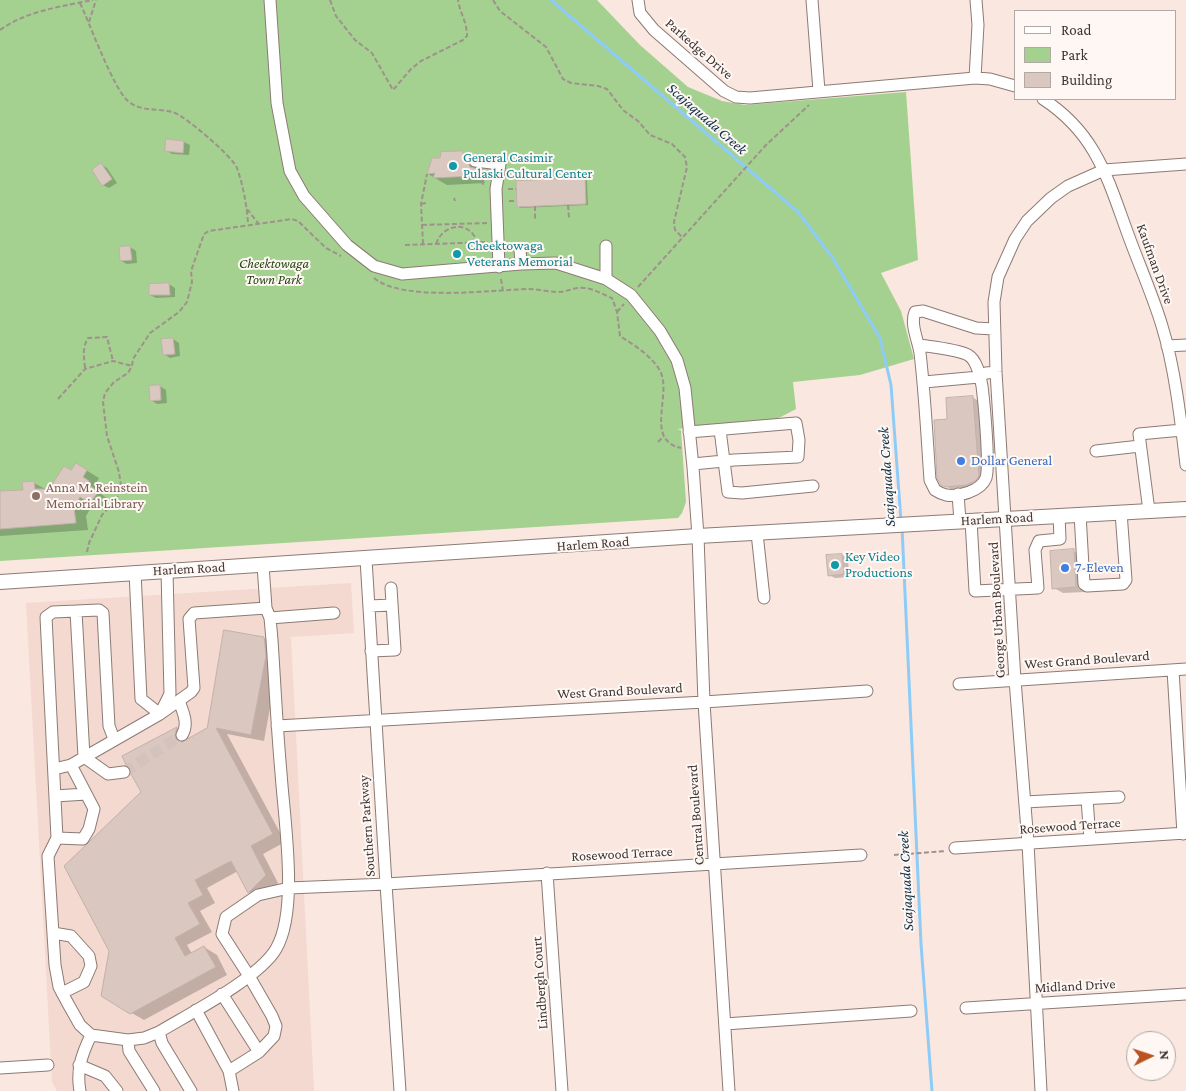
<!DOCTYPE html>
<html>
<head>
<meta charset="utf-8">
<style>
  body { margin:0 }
  #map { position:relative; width:1186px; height:1091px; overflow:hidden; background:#fae7df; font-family:"Crimson Pro",serif }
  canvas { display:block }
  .legend { position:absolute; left:1014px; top:10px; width:162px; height:90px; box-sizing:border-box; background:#fff7f4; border:1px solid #b1a9a6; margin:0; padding:6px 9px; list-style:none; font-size:15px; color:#3d3532 }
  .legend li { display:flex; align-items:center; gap:10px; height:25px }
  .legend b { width:25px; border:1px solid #b1a9a6 }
  .north { position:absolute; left:1126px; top:1031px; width:50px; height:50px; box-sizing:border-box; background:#fff7f4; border:1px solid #b1a9a6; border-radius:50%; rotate:86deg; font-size:14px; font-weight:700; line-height:20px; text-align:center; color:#3d3532 }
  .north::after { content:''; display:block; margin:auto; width:18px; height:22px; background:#b95324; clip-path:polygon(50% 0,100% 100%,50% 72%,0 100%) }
</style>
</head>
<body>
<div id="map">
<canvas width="1186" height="1091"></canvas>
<ul class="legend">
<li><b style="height:6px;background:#fff"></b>Road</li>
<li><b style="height:14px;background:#a4d190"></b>Park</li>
<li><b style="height:14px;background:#dac7c0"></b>Building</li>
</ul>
<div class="north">N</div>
</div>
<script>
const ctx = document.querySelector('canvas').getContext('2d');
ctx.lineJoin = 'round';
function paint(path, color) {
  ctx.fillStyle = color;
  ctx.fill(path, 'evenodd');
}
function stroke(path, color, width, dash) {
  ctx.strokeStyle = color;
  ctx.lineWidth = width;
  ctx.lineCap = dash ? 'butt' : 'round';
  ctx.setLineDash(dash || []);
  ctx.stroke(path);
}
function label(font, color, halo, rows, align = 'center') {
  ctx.font = font + ' "Crimson Pro",serif';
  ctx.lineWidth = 4;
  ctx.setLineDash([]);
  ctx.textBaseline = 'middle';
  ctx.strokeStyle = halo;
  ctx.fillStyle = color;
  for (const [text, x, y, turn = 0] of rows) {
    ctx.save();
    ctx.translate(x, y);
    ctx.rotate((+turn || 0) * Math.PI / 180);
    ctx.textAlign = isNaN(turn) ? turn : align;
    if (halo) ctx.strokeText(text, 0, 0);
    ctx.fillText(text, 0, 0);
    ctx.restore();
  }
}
const built = new Path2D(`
  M351 583 354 633 291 637 314 1091H57L52 1082 26 603Z`);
const green = new Path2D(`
  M0 0H597L640 45 688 87 722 101 745 105 906 92 918 260 881 273 901 311 914 359 860 375 793 382 796 409 773 421 677 429 681 430 686 502 682 513 678 518 0 561Z`);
const shadow = new Path2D(`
  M184 142 190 145 189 155 172 154 166 150Z
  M462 152 482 164 480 168 482 172 491 178H483L485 183 447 185 428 174 433 159H441Z
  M102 165 107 168 117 183 109 188 103 185Z
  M585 180 587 181 588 205 520 208 518 206Z
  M130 247 136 251 137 263 127 264 121 261Z
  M169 284 175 288V297L156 298 150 295Z
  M173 339 179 343 180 356 170 358 164 354Z
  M160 386 166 390 167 403 157 404 151 400 150 387Z
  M972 397 982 403 988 481 956 492 942 484 948 420Z
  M76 464 99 478 95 485 101 490 100 493 109 500 103 510 93 504 86 516 88 530 0 536V493L24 491 34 483 47 490H50L72 472Z
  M1073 551 1083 556 1085 592 1063 593 1054 588Z
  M842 555 848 558 849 577 835 578 829 575Z
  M264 638 277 646 278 664 264 741 227 734 285 842 263 854 278 883 261 899 249 892 238 871 207 888 215 903 200 911 212 932 187 945 192 954 204 947 217 955 227 975 144 1020 102 996 142 792 131 767 123 757 177 728 189 735 187 741 208 729Z`);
const stream = new Path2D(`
  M551 0 798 212 832 257 880 338 891 385 901 521
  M902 527 921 944 932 1091`);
const building = new Path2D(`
  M166 139 184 141 183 153 165 151Z
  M462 151 465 156H470L468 161 470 167 478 169 479 172 471 171 473 176 433 178 435 173 427 174 432 158H440L441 152Z
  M101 163 112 179 102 186 92 170Z
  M585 178 586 204 517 207 516 181Z
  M130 246 132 260 120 261 119 247Z
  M169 283 170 295H149V284Z
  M173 338 175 354 163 355 161 339Z
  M160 385 161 400 150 401 149 386Z
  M973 396 979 476 975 481 966 485 946 487 941 485 937 478 934 420 947 419 946 398Z
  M76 463 87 470 83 477 89 481 88 484 98 492 90 503 80 497 74 508 76 523 0 529V491L23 490 22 482 34 481 35 489H49L64 466 71 470Z
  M1074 549 1076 587 1052 589 1050 551Z
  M842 554 844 574 828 576 826 555Z
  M224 630 264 637 266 656 251 735 216 728 273 834 251 846 266 875 248 893 231 861 195 880 203 895 188 903 200 924 175 938 185 956 204 946 216 967 130 1014 101 996 109 951 64 866 141 792 131 774 130 768 126 765 122 756 177 727 175 735 176 739 182 742 207 728Z`);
const minorTunnel = new Path2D(`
  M124 772 182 735`);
const path = new Path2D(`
  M330 0 336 16 355 40 372 53 393 90 411 69 421 61 463 40 467 36C467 22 460 13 458 0
  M493 0 500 11 546 47 563 79 571 83 598 86 607 89 623 110 638 121 650 135 672 144 685 157 687 167 674 222 675 230 683 238
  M80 3C89 22 114 90 128 101 142 113 159 107 175 113 186 117 233 157 237 168 243 185 247 206 248 224
  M89 22 96 0
  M0 30C26 11 63 6 93 0
  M479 173 484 187
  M508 189H516
  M454 198 455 201
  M509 201H516
  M421 204 426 203
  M568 205 569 218
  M535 206V219
  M247 209 258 223
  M422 225 487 223
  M423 244 421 204 427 174
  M436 244C443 223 470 220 477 242
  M405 245 488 242
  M374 278C402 302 491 290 528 289 538 289 548 292 558 292 567 292 574 287 584 288 593 288 604 295 612 298L617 312 620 336C634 345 650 355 659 369 674 392 643 440 681 448
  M501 279 503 291
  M638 287 766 145 809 105
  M617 312 624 304
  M85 368C84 357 82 348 88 338L107 337 113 361
  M58 399 85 369 113 361 132 366
  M658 442 664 436
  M87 552 89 543 102 515 117 498 121 486 119 472 107 436 103 402 105 393 114 382 128 373 132 366 133 359 150 333 179 312 187 302 192 282 191 271 204 234 209 231 292 219 298 221 326 248 341 256
  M894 855 946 851`);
const minor = new Path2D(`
  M270 0 277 103 290 171 304 196 347 245 374 266 402 274 521 264 556 263 606 279 631 295 660 331 677 360 685 388 693 467 698 536 704 702 729 1091
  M638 0 640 13 654 30 724 91 736 97 750 98 975 78 990 79 1015 86
  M812 0 819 91
  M975 78 978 25 976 0
  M1043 99C1097 134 1108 180 1129 237 1140 267 1153 296 1162 326 1175 368 1181 422 1186 465
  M475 161 500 164 496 189 499 267
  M520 249 521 264
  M606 279V246
  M919 345C932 347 956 349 968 355 977 360 980 376 982 386 984 402 990 464 986 478 981 491 959 497 946 495 942 494 938 492 935 490L930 480C927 438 925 395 920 353 918 340 910 324 915 312L923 311 976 328 994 329
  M1167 346 1186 345
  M924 382 979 377 986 373 996 372
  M720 430 728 492 742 493 813 486
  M689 432 796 423 799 440 798 457 734 460 693 464
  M1096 451 1140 446
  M958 494 960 521
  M1149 511 1139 434 1182 430
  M1080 514 1084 584 1087 586 1123 584 1126 580 1121 512
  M971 520 975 591 1038 588 1035 550 1039 541 1060 539 1059 515
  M757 533 764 598
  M366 559 386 884 400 1091
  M135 572 141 699 160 714 170 694 167 571
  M369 606 392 605
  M76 611 84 757 108 774 124 772
  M270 618 334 613
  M371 651 395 650 391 588
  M1173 670 1183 834
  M959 684 1186 669
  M179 701C183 712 189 724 182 735
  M277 726 704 702 867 691
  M114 739 109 726 103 613 99 610 53 612 46 617 57 838 48 856 55 965 59 987 67 1002 80 1025 91 1035 128 1040 144 1038 159 1032C189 1014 259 978 276 949 299 910 284 819 281 773 277 729 275 685 272 640L270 618 266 608 263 565
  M54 769 71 765 160 714 191 692 194 688 189 619 194 613 266 608
  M55 796 86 794
  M1087 799 1090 839
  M1025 802 1119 797
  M57 838 83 839 89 829 94 809 71 765
  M955 848 1186 833
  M547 873 562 1091
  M53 933 71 936 89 956 91 966 84 982 62 993
  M222 994 259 1052
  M966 1008 1186 994
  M196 1010 229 1071 233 1091
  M725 1024 911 1011
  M159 1032 162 1043 191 1091
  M128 1040 129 1051 154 1091
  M79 1065 105 1076 117 1091
  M0 1068 48 1065
  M229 1071 259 1052 274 1036 276 1026 272 1016 249 976 222 934 226 917 258 895 289 888 386 884 861 855
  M80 1091C76 1070 82 1054 91 1035
  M1041 1091 1028 843 1015 680 996 372 994 302 998 277 1015 239 1027 221 1051 198 1068 186 1104 170 1186 164`);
const major = new Path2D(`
  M0 582 698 536 1186 509`);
const markers = [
  [453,166,5,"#0f9aa8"],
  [457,254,5,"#0f9aa8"],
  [961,461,5,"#3f7fe0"],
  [36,496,5,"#8d6e63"],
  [835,565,5,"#0f9aa8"],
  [1065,568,5,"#3f7fe0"]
];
const streetNames = [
  ["Parkedge Drive",699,49,41],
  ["Kaufman Drive",1155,264,70],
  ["Harlem Road",997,519,-3],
  ["Harlem Road",593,544,-4],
  ["Harlem Road",189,569,-3],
  ["George Urban Boulevard",997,610,-93],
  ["West Grand Boulevard",1087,660,-4],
  ["West Grand Boulevard",620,691,-3],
  ["Central Boulevard",696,815,-94],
  ["Southern Parkway",367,826,-94],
  ["Rosewood Terrace",1070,826,-4],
  ["Rosewood Terrace",622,854,-3],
  ["Lindbergh Court",540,983,-94],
  ["Midland Drive",1075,986,-3]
];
const cultureNames = [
  ["General Casimir",463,158],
  ["Pulaski Cultural Center",463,174],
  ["Cheektowaga",467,246],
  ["Veterans Memorial",467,262],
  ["Key Video",845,557],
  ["Productions",845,573]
];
const parkNames = [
  ["Cheektowaga",274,264],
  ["Town Park",274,280]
];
const shopNames = [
  ["Dollar General",971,461],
  ["7-Eleven",1075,568]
];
const educationNames = [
  ["Anna M. Reinstein",46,488],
  ["Memorial Library",46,504]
];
const waterNames = [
  ["Scajaquada Creek",707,119,41],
  ["Scajaquada Creek",887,477,-94],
  ["Scajaquada Creek",906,881,-93]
];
paint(built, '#f3d9cf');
paint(green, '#a4d190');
paint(shadow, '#0003');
stroke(stream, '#8dccf9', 3);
paint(building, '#dac7c0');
stroke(building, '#c3b1aa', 1);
stroke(minorTunnel, '#d4c3bc', 11, [11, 5.5]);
stroke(minor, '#8c7b74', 13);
stroke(major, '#8c7b74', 16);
stroke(path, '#9f918b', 2, [5, 2.5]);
stroke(minor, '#fff', 11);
stroke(major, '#fff', 14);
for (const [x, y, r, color] of markers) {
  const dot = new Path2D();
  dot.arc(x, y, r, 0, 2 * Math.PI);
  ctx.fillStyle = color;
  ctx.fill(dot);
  stroke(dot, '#fff7f4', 2);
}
label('14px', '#3d3532', '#fff7f4', streetNames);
label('14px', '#0d838f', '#fff7f4', cultureNames, 'left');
label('italic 14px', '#244412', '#fff7f4', parkNames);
label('14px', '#366cbe', '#fff7f4', shopNames, 'left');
label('14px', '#785e54', '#fff7f4', educationNames, 'left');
label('italic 15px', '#0d3148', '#fff7f4', waterNames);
</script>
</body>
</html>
